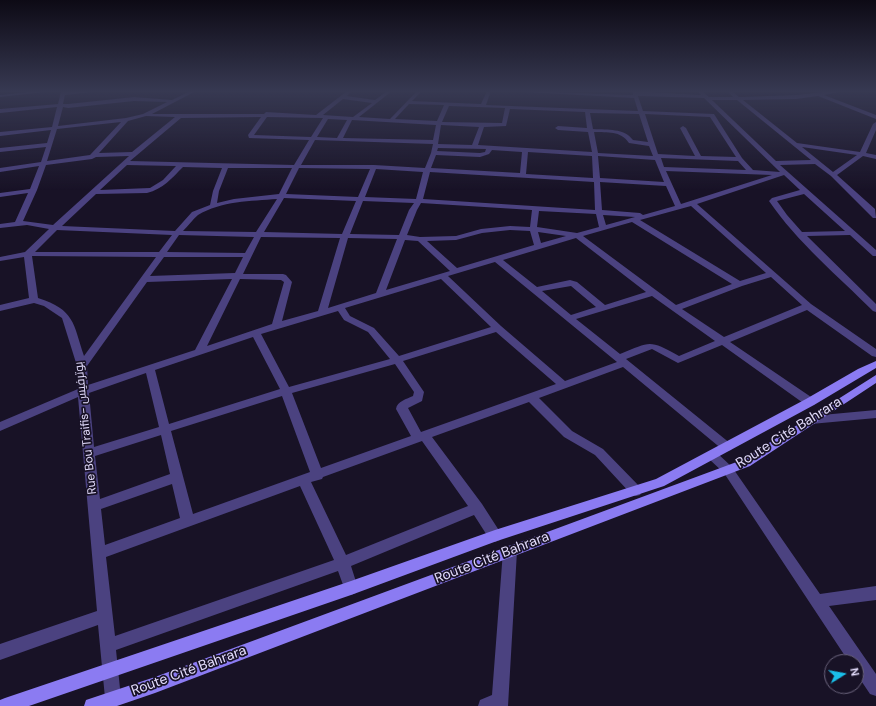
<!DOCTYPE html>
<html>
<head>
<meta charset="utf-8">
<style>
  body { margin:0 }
  #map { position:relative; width:876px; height:706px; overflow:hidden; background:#181226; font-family:"DM Sans",sans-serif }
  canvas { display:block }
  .north { position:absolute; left:824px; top:654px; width:40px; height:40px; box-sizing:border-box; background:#181226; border:1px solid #69627b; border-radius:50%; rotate:79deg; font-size:11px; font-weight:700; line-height:16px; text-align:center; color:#e2dbfb }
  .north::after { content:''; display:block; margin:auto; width:14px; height:18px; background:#1abee8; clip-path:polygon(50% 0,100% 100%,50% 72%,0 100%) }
</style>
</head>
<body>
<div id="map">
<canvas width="876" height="706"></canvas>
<div class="north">N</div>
</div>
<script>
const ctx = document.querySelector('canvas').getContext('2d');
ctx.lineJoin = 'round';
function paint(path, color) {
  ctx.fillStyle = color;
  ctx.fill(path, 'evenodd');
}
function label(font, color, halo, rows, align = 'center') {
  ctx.font = font + ' "DM Sans",Cairo,sans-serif';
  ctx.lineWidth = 3.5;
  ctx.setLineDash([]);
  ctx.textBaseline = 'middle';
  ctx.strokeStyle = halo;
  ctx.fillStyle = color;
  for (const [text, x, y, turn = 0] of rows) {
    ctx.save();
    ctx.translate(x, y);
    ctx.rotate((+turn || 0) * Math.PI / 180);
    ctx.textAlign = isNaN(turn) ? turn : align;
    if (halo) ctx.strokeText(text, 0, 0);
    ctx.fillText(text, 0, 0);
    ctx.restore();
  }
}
const street = new Path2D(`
  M37 91H55L0 97V95Z
  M61 91H65V92L103 91 65 95 63 104H68L134 97 172 100 190 91H196L152 114H264L266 112 316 115 347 91H352L347 96 375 100 387 91H392L359 117 390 119 417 91H422L412 101 481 104 487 91H491L486 105 638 111 634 98 523 92 521 91 633 95 632 91 701 95 697 91H702L709 97H733L727 91H732L739 97 796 95 831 91H845L824 95 876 115V119L818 96 796 99 743 100 797 143 860 152 873 124 876 122V130L866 153 876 155V159L863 156 837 175 875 209 876 218H873L831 176 815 164 780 165 876 250V256H873L850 235 807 236 876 304V312L873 311C838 276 797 242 769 201L772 198 800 190 784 175 697 204 811 304 876 349V357L872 356 807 310 730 342 814 399 815 402 814 405H806L722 345 678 363 652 349 626 359 731 444 733 447 731 450 727 451 723 450 623 367 539 398 572 431 603 449 640 487 642 491 640 495 636 496 632 495 595 455 564 437 529 402 432 437 482 504 500 532 502 536 500 540 495 542 490 540 474 515 351 566 358 588 356 593 351 595 346 593 338 571 116 650 121 698 119 704 114 706 107 704 105 698 98 625 0 660V644L97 611 78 397 0 431V422L78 389 77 366 62 318 44 306 34 303 0 311V305L29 298 24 257 0 261V257L25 252 49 229 27 225 0 228V224L15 222 28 193 0 197V193L30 189 39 166 0 172V168L41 162 46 147 0 152V148L47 143 51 130 0 136V132L52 127 57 107 0 113V109L58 104ZM638 96 704 98 780 172 753 170 742 158 714 114 643 111ZM343 99 372 103 353 117 323 115ZM712 100H737L811 160 776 161ZM134 101 167 102 143 114 126 118 58 126 63 107 68 108ZM409 104 444 105 437 121 395 119ZM449 106 505 108 502 123 442 122ZM510 109 585 112 587 128 558 126 555 128 558 130 588 132 592 152 478 145 484 127 506 126ZM590 113 639 114 648 142 633 140C624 128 608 130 593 129ZM645 114 710 117 736 157 701 156 686 128 683 126 680 128 695 156 658 154ZM146 116 175 117 132 152 99 153 128 121ZM261 117 248 135 249 138 309 140 294 165 130 161 181 118ZM267 117 323 118 311 137 254 135ZM328 119 347 120 337 138 317 137ZM352 120 436 125 433 140 343 138ZM121 122 90 155 47 161 57 129ZM441 125 479 127 472 145 438 144ZM594 132C608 133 620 130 629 143L649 146 653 156 598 153ZM315 140 433 144 431 153 425 168 374 165H301ZM802 147 857 155 833 172ZM438 148 486 149 485 152 480 153 437 151ZM492 150 522 152 520 173 431 168 436 155 480 157 489 154ZM528 152 592 156 593 178 526 174ZM129 156 53 225 23 221 37 190 46 165 92 159 96 157ZM598 156 655 160 664 182 600 178ZM661 158 738 161 746 170 664 167ZM127 165 176 166 163 180 150 188 100 190ZM183 167 222 168 213 191 210 205 192 212 175 231 62 226 96 194 147 193C163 189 172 178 183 167ZM228 168H292L279 194 234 199 217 203 219 191ZM299 168 370 169 358 197 286 194ZM376 169 423 172 416 199 365 197ZM666 171 772 175 681 204ZM430 172 594 182 595 210 423 199ZM600 182 666 186 675 206 643 215 640 213 602 210ZM804 194 845 231 802 232 787 215 777 201ZM284 198 356 201 342 234 264 232ZM277 199 256 232 183 231C188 226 193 219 198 215 221 201 251 201 277 199ZM363 201 414 203 409 210 399 235 350 234ZM421 203 532 210 530 227 510 226 481 229 456 236 420 237 407 235 417 210ZM691 206 766 273 740 281 640 220ZM539 211 596 214 599 227 577 233 537 227ZM603 215 635 217 606 225ZM632 222 732 284 676 305 583 236ZM57 230 172 235 159 252H35ZM510 230 530 231 534 245 457 268 427 241 456 240 482 233ZM538 232 566 236 541 243ZM179 235 254 237 245 253 167 252ZM261 237 340 238 318 311 282 321 292 282 286 275 283 274H243ZM348 238 397 239 376 293 328 308ZM576 238 646 292 605 305 577 282 570 280 537 287 503 260ZM405 240 418 241 450 271 386 290ZM32 256 156 257 84 356C73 323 75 310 38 298ZM164 257H243L235 273 150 276ZM495 262 617 362 565 381 501 326 448 276ZM771 277 802 305 724 337 682 309 742 286ZM232 279 195 350 88 385 87 366 147 282ZM240 279 281 280 284 282 272 324 207 346ZM441 279 491 327 399 356 374 328 350 316 345 308ZM571 286 596 307 571 315 542 291ZM652 296 715 341 679 356C648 339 651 342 620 354L576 319ZM338 311 344 320 368 332 390 359 289 387 261 334ZM496 332 556 384 421 432 408 408 422 401 424 392 403 361ZM253 337 280 389 169 424 155 370ZM395 364 414 392 413 396C407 399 397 401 396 409L411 436 321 468 292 393ZM146 373 159 427 94 447 89 393ZM282 396 310 472 193 514 171 431ZM161 435 170 474 100 499 95 456ZM422 441 468 506 346 555 311 482 322 479 323 477ZM172 484 180 518 105 545 101 509ZM300 486 334 560 115 636 106 557Z
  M876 410V418L811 424 807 423 805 420 807 417 811 416Z
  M712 450 716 452 732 467 820 594 876 586V600L829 606 876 674V696L870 694 856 673V662H849L724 473 708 458 706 455 708 452Z
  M510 545 515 547 517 551 508 706H478L480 700 492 695 503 551 505 547Z`);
const secondary = new Path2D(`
  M876 361V368L814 405 664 486 497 541 351 595 29 706H0V700L5 698 351 581 495 530 656 479 806 399 858 369Z
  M876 375V383L750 466 155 693 117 706H84L86 700 155 677 742 460Z`);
const streetNames = [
  ["Rue Bou Traifis- بوترفيس",86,428,-96]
];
const nearStreetnames = [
  ["Route Cité Bahrara",789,433,-32],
  ["Route Cité Bahrara",492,558,-21],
  ["Route Cité Bahrara",189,671,-20]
];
paint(street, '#4b4280');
paint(secondary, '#8b7bf2');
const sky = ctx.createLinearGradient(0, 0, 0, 190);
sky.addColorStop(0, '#0d0a15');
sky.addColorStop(0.48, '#373952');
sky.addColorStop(1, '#37395200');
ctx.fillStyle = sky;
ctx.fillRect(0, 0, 876, 190);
label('12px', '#e2dbfb', '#181226', streetNames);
label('14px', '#e2dbfb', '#181226', nearStreetnames);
</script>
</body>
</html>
